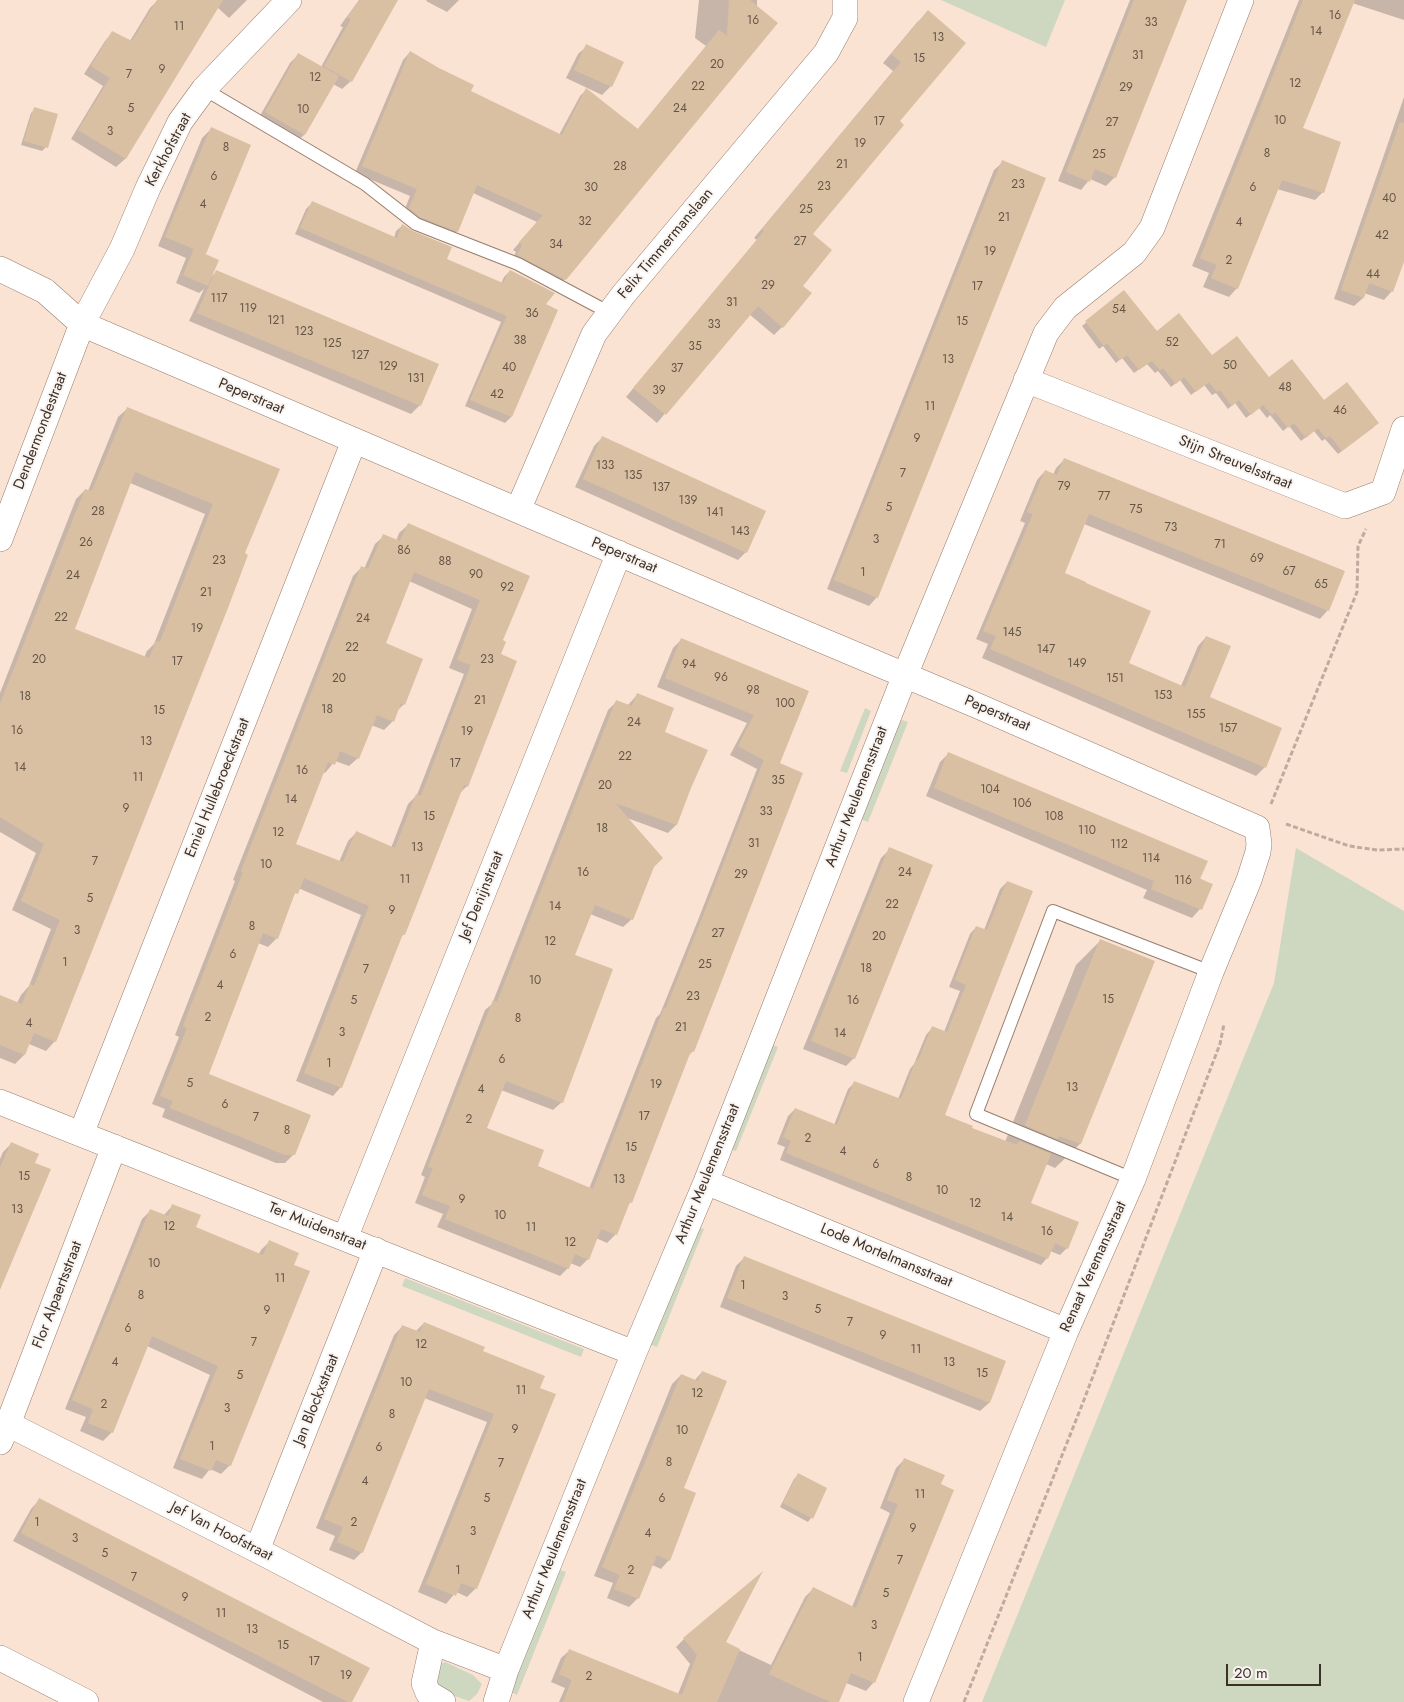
<!DOCTYPE html>
<html>
<head>
<meta charset="utf-8">
<style>
  body { margin:0 }
  #map { position:relative; width:1404px; height:1702px; overflow:hidden; background:#fbe3d4; font-family:Jost,sans-serif }
  canvas { display:block }
  .scale { position:absolute; left:1226px; top:1664px; width:95px; height:22px; box-sizing:border-box; border:2px solid #3c3129; border-top:0; padding-left:6px; font-size:15px; line-height:18px; white-space:nowrap; color:#3c3129; -webkit-text-stroke:4px #faf4f0; paint-order:stroke }
</style>
</head>
<body>
<div id="map">
<canvas width="1404" height="1702"></canvas>
<div class="scale">20 m</div>
</div>
<script>
const ctx = document.querySelector('canvas').getContext('2d');
ctx.lineJoin = 'round';
function paint(path, color) {
  ctx.fillStyle = color;
  ctx.fill(path, 'evenodd');
}
function stroke(path, color, width, dash) {
  ctx.strokeStyle = color;
  ctx.lineWidth = width;
  ctx.lineCap = dash ? 'butt' : 'round';
  ctx.setLineDash(dash || []);
  ctx.stroke(path);
}
function label(font, color, halo, rows, align = 'center') {
  ctx.font = font + ' Jost,sans-serif';
  ctx.lineWidth = 4;
  ctx.setLineDash([]);
  ctx.textBaseline = 'middle';
  ctx.strokeStyle = halo;
  ctx.fillStyle = color;
  for (const [text, x, y, turn = 0] of rows) {
    ctx.save();
    ctx.translate(x, y);
    ctx.rotate((+turn || 0) * Math.PI / 180);
    ctx.textAlign = isNaN(turn) ? turn : align;
    if (halo) ctx.strokeText(text, 0, 0);
    ctx.fillText(text, 0, 0);
    ctx.restore();
  }
}
const green = new Path2D(`
  M941 0H1065L1046 47Z
  M865 708 871 711 847 773 840 771Z
  M899 719 908 722 868 822 859 818Z
  M1296 848 1404 911V1702H982L1274 983Z
  M770 1044 778 1047 736 1151 729 1149Z
  M696 1226 704 1229 657 1347 649 1344Z
  M405 1278 584 1349 581 1357 402 1286Z
  M557 1569 566 1572 517 1695 509 1691Z
  M445 1662 473 1675 482 1684 477 1694 469 1701 446 1693 436 1687 437 1666Z`);
const shadow = new Path2D(`
  M158 0H247L229 18 217 7 125 159 116 167 71 139 103 86 84 74 105 41 113 32 130 41 150 8Z
  M359 0H396L351 81 342 89 333 84 304 135 295 143 257 121 290 63 298 55 321 67 343 27 340 26Z
  M427 0H459L447 12 426 1Z
  M699 0H757V7L565 279 557 287 511 262 516 252 513 250 537 222 473 193 457 231 450 238 402 216 410 196 355 173 403 60 410 52 469 92 559 135 580 96 587 89 637 130 706 46 695 38Z
  M1130 0H1186L1115 177 1106 186 1090 179 1081 190 1058 181Z
  M1299 0H1404V20L1352 3 1301 129 1323 192 1315 200 1277 189 1237 288 1229 297 1203 287 1209 273 1192 266Z
  M919 20 898 121 811 234 801 286 782 327 774 335 749 314 657 423 626 397 757 240 754 238 893 71 883 63Z
  M587 46 622 63 611 86 602 95 566 78 578 54Z
  M1404 97V258L1392 291 1384 300 1364 293 1363 298 1354 306 1334 299Z
  M35 109 46 147 42 151 21 145 31 113Z
  M211 129 205 253 203 255 211 277 216 272 420 405 411 414 189 321 204 289 199 293 176 283 186 258 158 246 202 138Z
  M1003 162 877 597 869 606 827 589 994 170Z
  M312 203 394 238 396 231 403 225 445 260 501 284 504 277 510 271 544 305 557 310 511 417 505 423 465 406 501 322 295 234 306 209Z
  M1124 292 1157 333 1212 357 1324 401 1374 427 1338 454 1325 439 1322 441 1314 431 1301 441 1289 426 1283 431 1270 415 1267 418 1259 408 1246 418 1235 403 1228 409 1216 393 1212 395 1204 385 1191 395 1180 380 1171 387 1158 371 1155 373 1147 364 1134 373 1122 358 1116 363 1103 346 1099 349 1082 326Z
  M128 408 278 470 243 554 55 1041 46 1051 29 1044 24 1055 15 1064 0 1058V996L17 1003 21 995 29 986 51 929 12 910 36 853 0 832V693L76 499 85 490 88 491 118 417ZM130 483 205 514 154 644 147 651 144 658 73 630Z
  M602 438 746 552 738 560 575 487 594 446Z
  M1065 459 1328 610 1320 619 1084 524 1064 573 1127 663 1181 686 1198 646 1206 637 1208 698 1280 729 1264 768 1256 776 982 658 988 644 976 639 1025 523 1020 521 1037 480 1045 471 1053 475 1056 468Z
  M408 525 528 577 501 641 499 655 467 786 459 794 404 934 399 939 341 1087 333 1096 296 1081 361 915 298 888 293 897 277 938 268 947 258 943 207 1074 294 1154 285 1163H276L162 1117 165 1109 152 1104 179 1037 175 1035 235 881 233 880 353 576 361 568 364 569 375 544 384 536 396 541 399 533ZM409 581 472 609 449 668 464 674 417 795 408 804 391 848 356 833 348 841 339 862 294 845 323 772 325 773 335 761 349 766 358 758 371 725 384 730 392 722 396 712 404 704 384 644Z
  M681 640 807 692 778 764 693 1051 688 1056 631 1202 627 1206 616 1234 607 1243 596 1238 588 1259 580 1267 570 1263 568 1268 560 1276 437 1227 443 1214 415 1203 425 1177 421 1175 485 1010 492 1004 608 710 617 701 628 705 637 695 664 732 704 750 676 825 668 833 627 818 653 867 632 919 623 927 590 914 574 955 562 1102 553 1110 501 1090 486 1128 537 1166 589 1189 656 1018 660 1014 698 920 757 769 730 755 747 723 657 687 673 648Z
  M949 753 1211 884 1200 909 1192 918 1143 898 1147 890 926 796 940 762Z
  M890 849 854 1058 846 1066 803 1049 881 858Z
  M1007 882 943 1116 1005 1142 1076 965 1101 940 1153 962 1080 1144 1055 1168 1046 1164 1030 1204 1067 1248 1060 1255 1050 1251 1047 1258 1041 1265 780 1160 785 1147 777 1144 788 1116 795 1109 834 1125 848 1089 854 1083 898 1099 910 1069 914 1064 926 1035 932 1028 944 1032 960 991 949 987 970 934 976 927 984 930 1000 889Z
  M11 1144 34 1163 0 1287V1159L3 1152Z
  M173 1205 194 1227 259 1254 261 1250 269 1242 230 1465 221 1474 210 1469 202 1479 173 1468 210 1375 147 1346 112 1432 103 1441 80 1431 86 1417 65 1409 142 1219 151 1210 164 1215Z
  M744 1258 1005 1362 989 1403 980 1411 720 1307 736 1266Z
  M424 1323 481 1352 539 1389 476 1588 467 1597 456 1592 446 1604 418 1592 487 1422 424 1398 362 1552 354 1560 329 1550 335 1536 316 1528 394 1335 403 1326 416 1331Z
  M702 1372 669 1560 661 1569 652 1565 638 1598 629 1607 607 1598 613 1583 594 1576 672 1384 681 1375 694 1381Z
  M904 1460 874 1682 866 1691 846 1683 838 1702H559L565 1688 551 1682 561 1658 570 1650 678 1694 690 1664 676 1647 684 1639 724 1643 771 1665 805 1597 813 1589 852 1607 890 1513 880 1508 896 1468Z
  M798 1475 811 1518 808 1522 780 1507 794 1479Z
  M39 1500 350 1702H323L13 1541 31 1509Z`);
const building = new Path2D(`
  M157 0H223L126 159 78 130 110 78 91 66 112 31 132 41Z
  M360 0H398L352 82 324 66 351 19 347 17Z
  M729 0H750L778 23 566 280 517 255 522 245 519 242 543 215 477 185 458 232 420 217 409 208 417 189 362 166 410 51 439 68 474 85 471 91 562 135 586 88 638 129 719 30 727 36Z
  M1134 0H1187L1116 178 1095 169 1090 182 1066 172Z
  M1303 0H1355L1303 128 1341 142 1324 193 1282 180 1238 289 1211 278 1217 265 1200 258Z
  M928 10 966 43 900 121 904 125 813 234 832 250 803 286 812 293 783 328 758 306 666 415 633 388 764 231 762 229 901 62 891 54Z
  M586 44 624 62 612 87 574 70Z
  M298 53 339 76 305 135 265 112Z
  M34 107 58 114 48 148 24 141Z
  M1400 122 1404 123V262L1393 292 1369 283 1364 298 1341 290Z
  M211 127 251 145 206 254 165 237Z
  M1002 160 1046 178 878 598 834 580Z
  M312 201 397 238 402 224 413 231 452 247 447 259 503 283 510 270 555 293 546 304 558 310 512 417 470 400 507 316 300 228Z
  M194 249 219 260 208 286 183 275Z
  M216 270 439 364 421 406 197 313Z
  M1124 290 1157 331 1179 313 1212 355 1237 336 1269 377 1292 359 1324 400 1347 382 1379 423 1342 451 1330 436 1326 438 1318 428 1306 438 1294 423 1288 428 1275 412 1272 415 1263 405 1251 415 1239 400 1232 406 1220 390 1217 392 1209 382 1196 392 1184 377 1176 384 1163 368 1160 370 1152 361 1139 370 1127 355 1120 360 1107 343 1104 346 1085 321Z
  M127 407 280 469 245 553 248 555 228 608 56 1042 34 1033 25 1055 0 1045V995L22 1004 30 984 34 986 60 920 21 901 44 844 0 817V704L85 489 92 491ZM135 472 213 504 160 642 156 641 149 658 75 629Z
  M602 436 766 511 747 553 583 479Z
  M1064 458 1345 571 1329 611 1089 514 1065 573 1086 582V583L1151 611 1129 663 1185 687 1206 636 1231 646 1210 697 1282 728 1266 768 990 649 996 636 983 631 1033 514 1027 512 1045 470 1057 475Z
  M408 523 530 576 503 640 506 642 501 654 517 661 468 787 464 785 405 935 403 934 342 1088 304 1073 369 906 304 878 298 894 295 893 278 939 263 933 209 1074 311 1115 295 1155H285L170 1108 173 1101 160 1096 187 1028 183 1026 243 872 241 871 361 566 368 569 383 534 400 541ZM414 572 480 600 457 660 471 665 421 796 416 794 395 848 356 831 343 862 296 844 328 762 335 765 340 751 359 759 377 715 394 722 401 703 405 705 423 659 386 643Z
  M681 638 809 691 780 763 803 773 694 1052 691 1051 632 1203 630 1202 617 1235 601 1229 589 1260 575 1254 569 1269 445 1219 450 1206 422 1195 433 1168 428 1167 493 1000 497 1002 616 700 632 706 637 693 674 708 665 732 708 750 691 788 677 825 615 803 663 858 654 867 633 920 595 905 575 955 613 969 563 1103 506 1081 487 1128 544 1150 538 1166 593 1189 664 1008H666L705 911 764 760 738 746 754 715 665 678Z
  M948 752 1208 861 1200 879 1213 884 1202 910 1151 889 1154 881 934 788Z
  M889 847 933 865 855 1059 811 1041Z
  M1007 881 1033 891 945 1115 973 1126 972 1128 1017 1145 1019 1141 1051 1154 1031 1203 1079 1222 1068 1249 1055 1243 1048 1259 786 1153 791 1141 783 1137 795 1108 837 1125 854 1081 901 1099 916 1060 918 1061 932 1026 947 1032 966 985 955 980 976 926 987 930Z
  M1100 939 1155 961 1081 1144 1059 1136 1057 1139 1025 1125Z
  M11 1142 39 1154 35 1163 51 1169 0 1290V1168Z
  M172 1204 201 1215 196 1227 263 1255 269 1240 299 1253 294 1265 310 1271 231 1466 216 1460 211 1471 180 1459 218 1366 152 1336 113 1433 88 1423 93 1409 72 1400 150 1209 168 1216Z
  M744 1256 1006 1361 990 1403 727 1298Z
  M424 1322 485 1347 483 1351 545 1376 540 1388 556 1394 477 1589 461 1583 456 1596 426 1584 494 1414 429 1389 363 1553 337 1542 343 1527 324 1519 402 1325 420 1332Z
  M702 1371 727 1381 684 1488 696 1493 670 1561 657 1555 639 1599 614 1589 620 1575 602 1567 681 1374 698 1381Z
  M904 1458 945 1475 941 1484 954 1490 875 1683 851 1673 839 1702H831L805 1691 769 1674 813 1587 856 1608 898 1504 887 1500Z
  M798 1473 827 1488 813 1519 783 1503Z
  M39 1498 370 1668 352 1702H348L21 1533Z
  M763 1571 726 1642 740 1649 717 1702H563L572 1680 559 1674 569 1649 682 1695 697 1655 683 1638Z`);
const path = new Path2D(`
  M1271 804 1357 592 1358 546 1366 529
  M1286 824 1349 846 1377 850 1404 849
  M964 1702 1082 1405 1220 1044 1224 1024`);
const lane = new Path2D(`
  M204 89 365 184 416 224 518 264 610 313
  M1133 1179 976 1114 1053 911 1211 972`);
const street = new Path2D(`
  M0 269 45 291 82 324 814 637 978 706 1257 828 1259 844 1258 852 1249 880 1211 972 1133 1179 1066 1331 916 1702
  M1026 380 1345 506 1383 492 1404 429
  M518 510 594 334 623 295 826 53 845 18V0
  M0 539 82 324 122 249 148 188 180 122 204 89 289 0
  M0 1102 634 1353
  M81 1134 354 441
  M706 1182 1066 1331
  M345 1238 619 553
  M8 1424 257 1550 433 1642
  M0 1442 8 1424 114 1147
  M257 1550 376 1250
  M0 1658 86 1702
  M506 1670 634 1353 706 1182 905 675 1046 333 1065 308 1134 253 1152 228 1241 0
  M443 1702 428 1693 424 1683 433 1642 506 1670 496 1702`);
const numberNames = [
  ["16",1335,16],
  ["16",753,21],
  ["33",1151,23],
  ["11",179,27],
  ["14",1316,32],
  ["13",938,38],
  ["31",1138,56],
  ["15",919,59],
  ["20",717,65],
  ["9",162,70],
  ["7",129,75],
  ["12",315,78],
  ["12",1295,84],
  ["22",698,87],
  ["29",1126,88],
  ["5",131,109],
  ["24",680,109],
  ["10",303,110],
  ["10",1280,121],
  ["17",879,122],
  ["27",1112,123],
  ["3",110,132],
  ["19",860,144],
  ["8",226,148],
  ["8",1267,154],
  ["25",1099,155],
  ["21",842,165],
  ["28",620,167],
  ["6",214,177],
  ["23",1018,185],
  ["23",824,187],
  ["30",591,188],
  ["6",1253,188],
  ["40",1389,199],
  ["4",203,205],
  ["25",806,210],
  ["21",1004,218],
  ["32",585,222],
  ["4",1239,223],
  ["42",1382,236],
  ["27",800,242],
  ["34",556,245],
  ["19",990,252],
  ["2",1229,261],
  ["44",1373,275],
  ["29",768,286],
  ["17",977,287],
  ["117",219,299],
  ["31",732,303],
  ["119",248,309],
  ["54",1119,310],
  ["36",532,314],
  ["121",276,321],
  ["15",962,322],
  ["33",714,325],
  ["123",304,332],
  ["38",520,341],
  ["52",1172,343],
  ["125",332,344],
  ["35",695,347],
  ["127",360,356],
  ["13",948,360],
  ["50",1230,366],
  ["129",388,367],
  ["40",509,368],
  ["37",677,369],
  ["131",416,379],
  ["48",1285,388],
  ["39",659,391],
  ["42",497,395],
  ["11",930,407],
  ["46",1340,411],
  ["9",917,439],
  ["133",605,466],
  ["7",903,474],
  ["135",633,476],
  ["79",1064,487],
  ["137",661,488],
  ["77",1104,497],
  ["139",688,501],
  ["5",889,508],
  ["75",1136,510],
  ["28",98,512],
  ["141",715,513],
  ["73",1171,528],
  ["143",740,532],
  ["3",876,540],
  ["26",86,543],
  ["71",1220,545],
  ["86",404,551],
  ["69",1257,559],
  ["23",219,561],
  ["88",445,562],
  ["67",1289,572],
  ["1",863,573],
  ["90",476,575],
  ["24",73,576],
  ["65",1321,585],
  ["92",507,588],
  ["21",206,593],
  ["22",61,618],
  ["24",363,619],
  ["19",197,629],
  ["145",1012,633],
  ["22",352,648],
  ["147",1046,650],
  ["20",39,660],
  ["23",487,660],
  ["17",177,662],
  ["149",1077,664],
  ["94",689,665],
  ["96",721,678],
  ["20",339,679],
  ["151",1115,679],
  ["98",753,691],
  ["153",1163,696],
  ["18",25,697],
  ["21",480,701],
  ["100",785,704],
  ["18",327,710],
  ["15",159,711],
  ["155",1196,715],
  ["24",634,723],
  ["157",1228,729],
  ["16",17,731],
  ["19",467,732],
  ["13",146,742],
  ["22",625,757],
  ["17",455,764],
  ["14",20,768],
  ["16",302,771],
  ["11",138,778],
  ["35",778,781],
  ["20",605,786],
  ["104",990,790],
  ["14",291,800],
  ["106",1022,804],
  ["9",126,809],
  ["33",766,812],
  ["15",429,817],
  ["108",1054,817],
  ["18",602,829],
  ["110",1087,831],
  ["12",278,833],
  ["31",754,844],
  ["112",1119,845],
  ["13",417,848],
  ["114",1151,859],
  ["7",95,862],
  ["10",266,865],
  ["16",583,873],
  ["24",905,873],
  ["29",741,875],
  ["11",405,880],
  ["116",1183,881],
  ["5",90,899],
  ["22",892,905],
  ["14",555,907],
  ["9",392,911],
  ["8",252,927],
  ["3",77,931],
  ["27",718,934],
  ["20",879,937],
  ["12",550,942],
  ["6",233,955],
  ["1",65,963],
  ["25",705,965],
  ["18",866,969],
  ["7",366,970],
  ["10",535,981],
  ["4",220,986],
  ["23",693,997],
  ["15",1108,1000],
  ["5",354,1001],
  ["16",853,1001],
  ["2",208,1018],
  ["8",518,1019],
  ["4",29,1024],
  ["21",681,1028],
  ["3",342,1033],
  ["14",840,1034],
  ["6",502,1060],
  ["1",329,1064],
  ["5",190,1084],
  ["19",656,1085],
  ["13",1072,1088],
  ["4",481,1090],
  ["6",225,1105],
  ["17",644,1117],
  ["7",256,1118],
  ["2",469,1120],
  ["8",287,1131],
  ["2",808,1139],
  ["15",631,1148],
  ["4",843,1152],
  ["6",876,1165],
  ["15",24,1177],
  ["8",909,1178],
  ["13",619,1180],
  ["10",942,1191],
  ["9",462,1200],
  ["12",975,1204],
  ["13",17,1210],
  ["10",500,1216],
  ["14",1007,1218],
  ["12",169,1227],
  ["11",531,1228],
  ["16",1047,1232],
  ["12",570,1243],
  ["10",154,1264],
  ["11",280,1279],
  ["1",743,1286],
  ["8",141,1296],
  ["3",785,1297],
  ["5",818,1310],
  ["9",267,1311],
  ["7",850,1323],
  ["6",128,1329],
  ["9",883,1336],
  ["7",254,1343],
  ["12",421,1345],
  ["11",916,1350],
  ["4",115,1363],
  ["13",949,1363],
  ["15",982,1374],
  ["5",240,1376],
  ["10",406,1383],
  ["11",521,1391],
  ["12",697,1394],
  ["2",104,1405],
  ["3",227,1409],
  ["8",392,1415],
  ["9",515,1430],
  ["10",682,1431],
  ["1",212,1447],
  ["6",379,1448],
  ["8",669,1463],
  ["7",501,1464],
  ["4",365,1482],
  ["11",920,1495],
  ["5",487,1499],
  ["6",662,1499],
  ["1",37,1523],
  ["2",354,1523],
  ["9",913,1529],
  ["3",473,1532],
  ["4",648,1534],
  ["3",75,1539],
  ["5",105,1554],
  ["7",900,1561],
  ["1",458,1571],
  ["2",631,1571],
  ["7",134,1578],
  ["5",886,1594],
  ["9",185,1598],
  ["11",221,1614],
  ["3",874,1626],
  ["13",252,1630],
  ["15",283,1646],
  ["1",860,1658],
  ["17",314,1662],
  ["19",346,1676],
  ["2",589,1677]
];
const streetNames = [
  ["Kerkhofstraat",169,150,-62],
  ["Felix Timmermanslaan",666,244,-50],
  ["Peperstraat",251,397,23],
  ["Dendermondestraat",41,431,-69],
  ["Stijn Streuvelsstraat",1235,463,22],
  ["Peperstraat",624,556,23],
  ["Peperstraat",997,714,23],
  ["Emiel Hullebroeckstraat",218,788,-68],
  ["Arthur Meulemensstraat",857,797,-69],
  ["Jef Denijnstraat",482,896,-68],
  ["Arthur Meulemensstraat",708,1174,-68],
  ["Ter Muidenstraat",317,1227,22],
  ["Lode Mortelmansstraat",886,1256,23],
  ["Renaat Veremansstraat",1094,1267,-66],
  ["Flor Alpaertsstraat",58,1295,-69],
  ["Jan Blockxstraat",317,1400,-68],
  ["Jef Van Hoofstraat",221,1532,27],
  ["Arthur Meulemensstraat",555,1549,-68]
];
paint(green, '#ced7bf');
paint(shadow, '#0003');
paint(building, '#dac0a2');
stroke(lane, '#987d6c', 14);
stroke(street, '#987d6c', 26);
stroke(path, '#bfab9e', 3, [5, 2.5]);
stroke(lane, '#fff', 12);
stroke(street, '#fff', 25);
label('12px', '#645547', null, numberNames);
label('15px', '#3c3129', '#faf4f0', streetNames);
</script>
</body>
</html>
